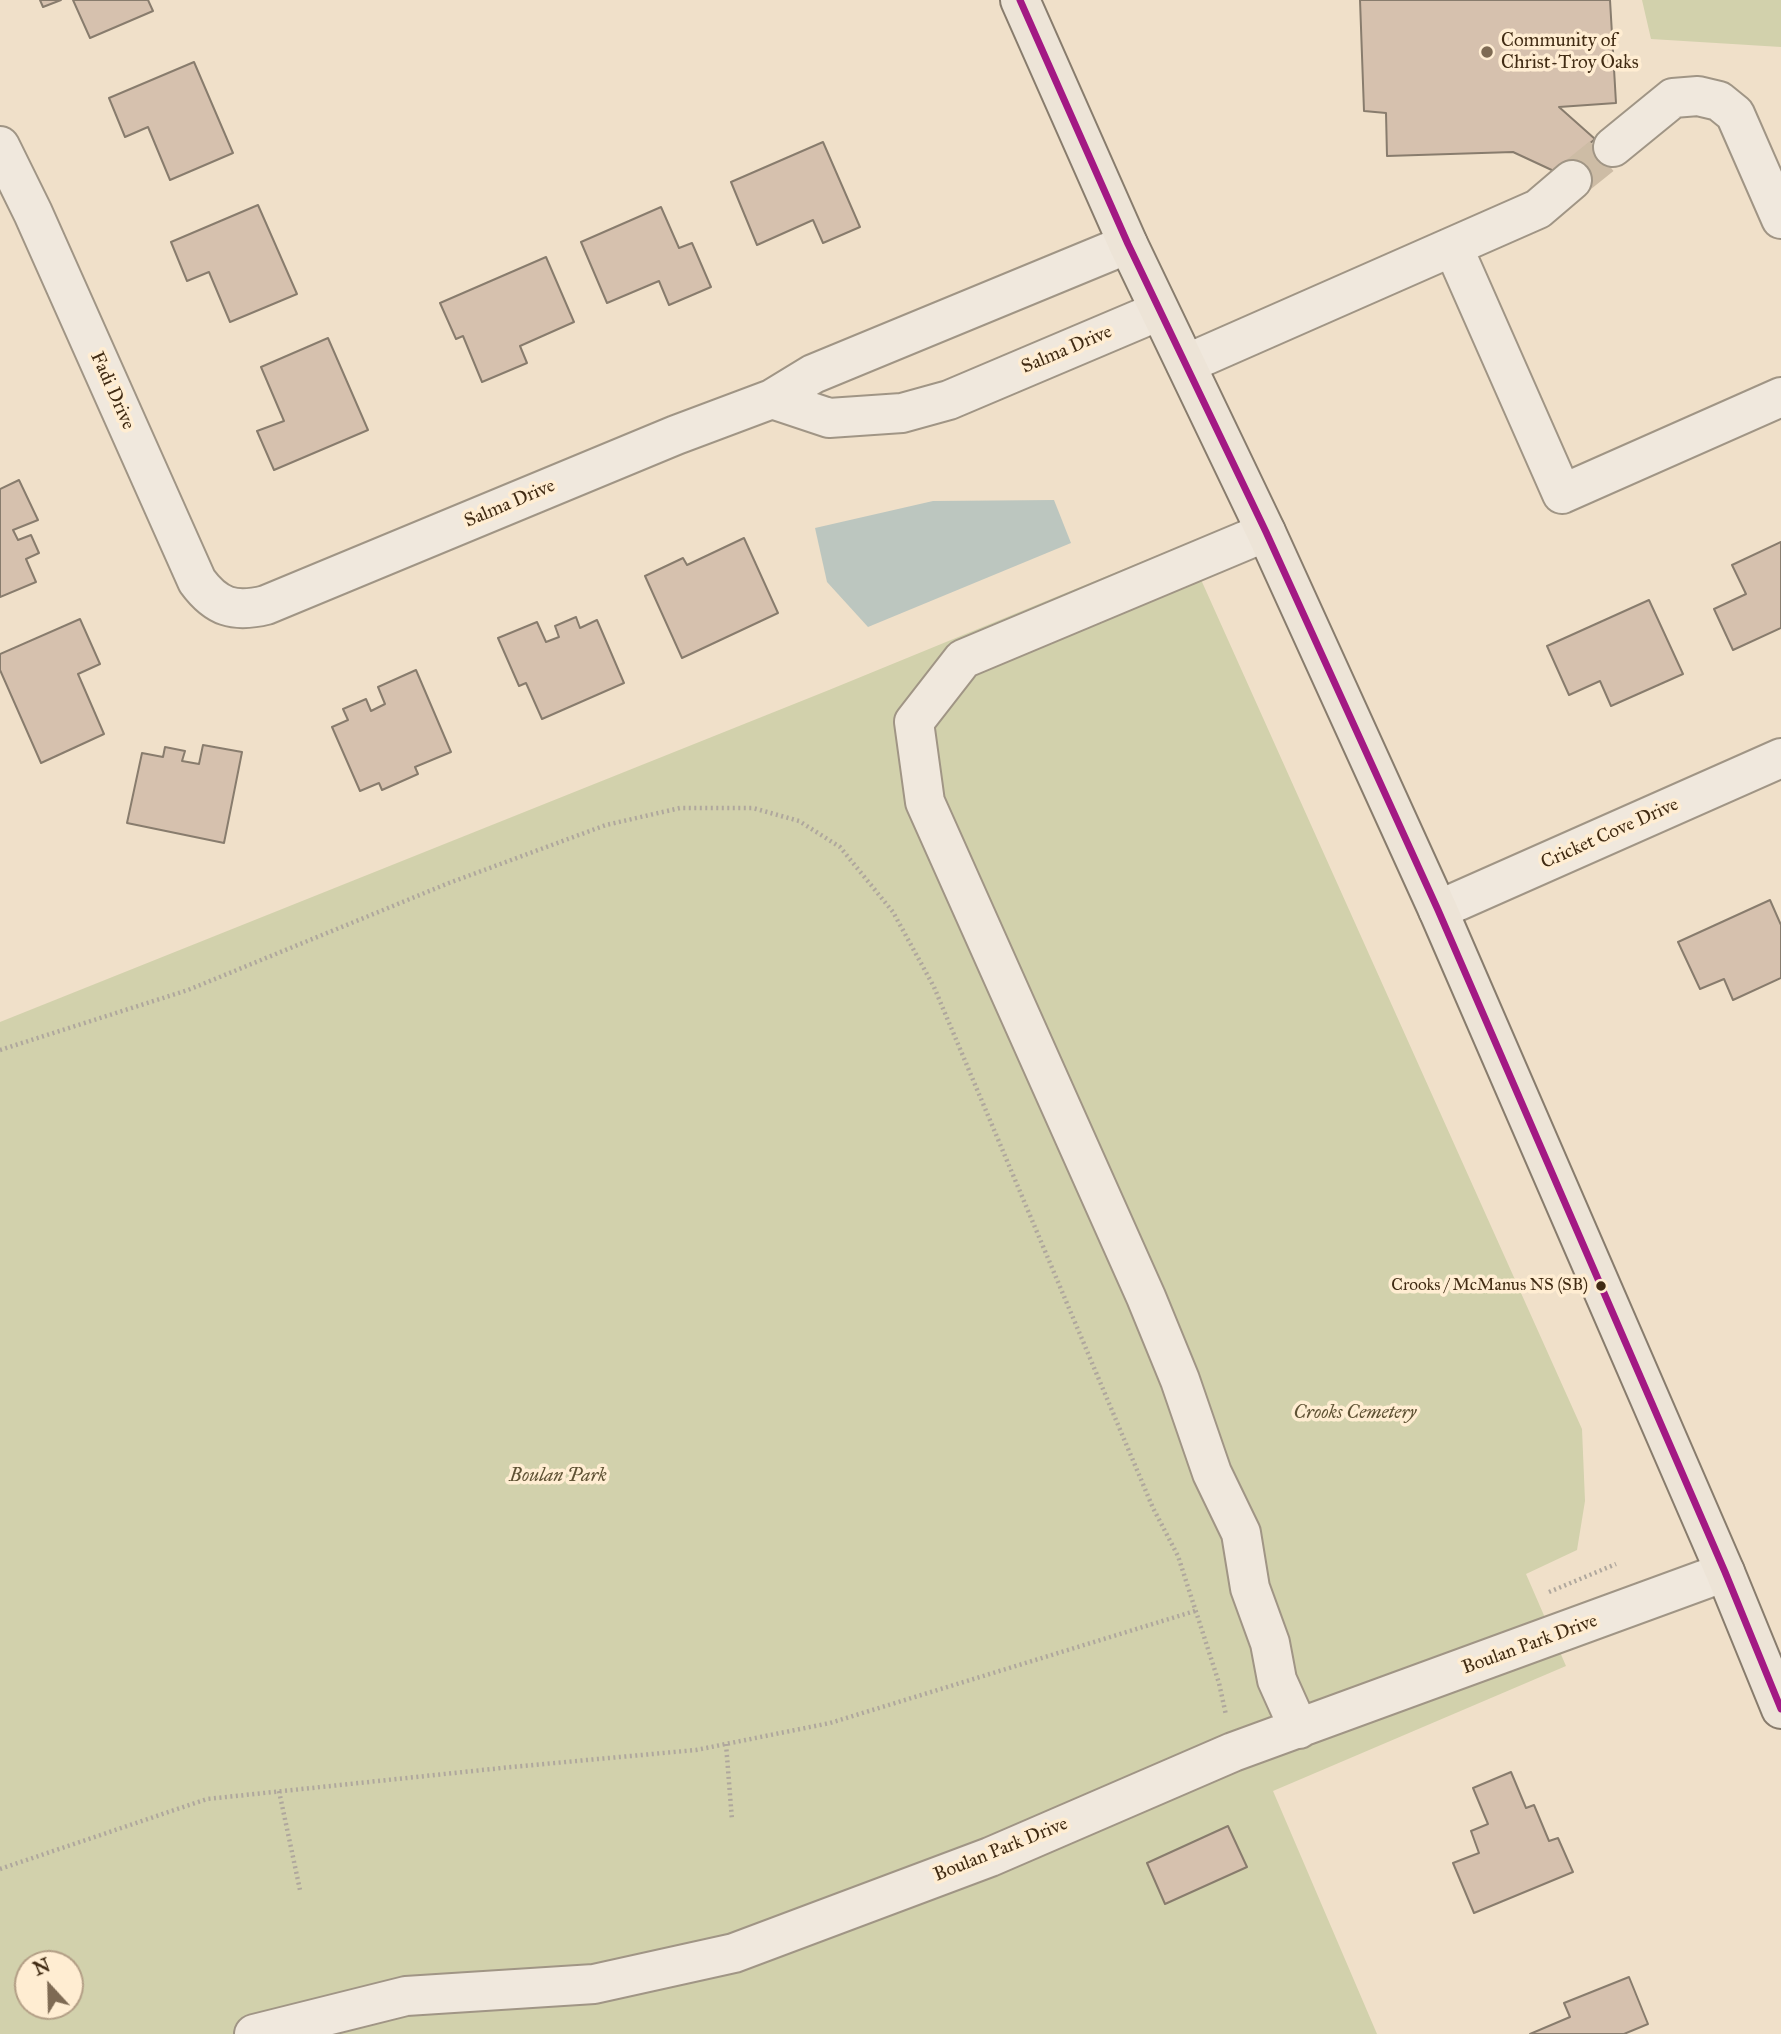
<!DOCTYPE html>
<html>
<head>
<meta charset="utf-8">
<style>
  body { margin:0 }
  #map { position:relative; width:1781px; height:2034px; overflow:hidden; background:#f0e0c9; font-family:"IM FELL Great Primer",serif }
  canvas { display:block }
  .north { position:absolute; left:14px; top:1950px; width:70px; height:70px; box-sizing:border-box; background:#ffedd2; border:2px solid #b39f86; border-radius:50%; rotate:338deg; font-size:19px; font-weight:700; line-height:28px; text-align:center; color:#412b13 }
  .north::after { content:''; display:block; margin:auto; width:24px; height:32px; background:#7e6a53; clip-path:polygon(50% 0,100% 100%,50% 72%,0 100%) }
</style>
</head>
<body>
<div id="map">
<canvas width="1781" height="2034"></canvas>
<div class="north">N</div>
</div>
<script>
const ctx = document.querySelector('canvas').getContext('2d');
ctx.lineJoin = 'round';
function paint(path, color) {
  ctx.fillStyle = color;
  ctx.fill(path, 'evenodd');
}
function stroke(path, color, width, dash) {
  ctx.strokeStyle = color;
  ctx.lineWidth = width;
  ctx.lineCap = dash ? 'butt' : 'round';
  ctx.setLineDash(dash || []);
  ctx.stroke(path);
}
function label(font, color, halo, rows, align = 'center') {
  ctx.font = font + ' "IM FELL Great Primer",serif';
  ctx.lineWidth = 7;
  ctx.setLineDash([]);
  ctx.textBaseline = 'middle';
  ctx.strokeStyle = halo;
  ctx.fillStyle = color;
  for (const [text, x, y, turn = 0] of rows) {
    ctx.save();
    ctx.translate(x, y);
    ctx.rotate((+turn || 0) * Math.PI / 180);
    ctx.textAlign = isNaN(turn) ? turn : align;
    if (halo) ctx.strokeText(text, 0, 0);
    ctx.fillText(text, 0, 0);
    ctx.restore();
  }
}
const green = new Path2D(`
  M1642 0H1781V47L1651 39Z
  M1185 544 1582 1429 1585 1501 1577 1550 1526 1574 1566 1666 1273 1791 1377 2034H0V1022L829 690ZM28 1964H70V2006H28Z`);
const water = new Path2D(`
  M1054 500 1071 543 868 627 827 582 815 528 933 501Z`);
const building = new Path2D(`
  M40 0H61L43 7Z
  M73 0H148L153 11 90 38Z
  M1360 0H1610L1616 103 1559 107 1595 139 1556 172 1513 152 1387 156 1386 113 1364 111Z
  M194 62 233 153 170 180 148 127 125 137 109 98Z
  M823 142 860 227 823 243 813 220 757 245 731 182Z
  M258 205 297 294 230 322 209 272 187 281 171 242Z
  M661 207 679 248 692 243 711 287 669 305 659 281 607 303 581 242Z
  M546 257 574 322 520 346 527 363 482 382 463 336 456 339 440 303Z
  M328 338 368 430 274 470 257 431 284 421 261 367Z
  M19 480 38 520 13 530 18 540 31 535 39 553 26 559 36 582 0 597V489Z
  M744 538 778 613 682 658 645 576 683 558 687 565Z
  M1781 542V628L1733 650 1714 609 1746 594 1732 565Z
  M1649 600 1683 674 1611 706 1600 681 1569 695 1547 646Z
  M576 617 580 628 597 620 624 683 542 719 526 683 519 686 498 638 537 622 546 642 559 637 555 626Z
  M80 619 100 664 78 674 104 734 41 763 0 670V654Z
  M416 670 451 752 415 767 418 774 382 790 379 783 360 791 332 727 348 720 343 709 366 699 371 711 385 704 378 687Z
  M203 745 242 752 224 843 127 823 142 753 163 757 165 747 185 751 182 761 199 764Z
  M1770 900 1781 925V978L1733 1000 1724 979 1700 989 1678 942Z
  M1511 1772 1526 1808 1534 1805 1549 1841 1558 1838 1573 1872 1474 1913 1453 1863 1479 1853 1471 1831 1488 1824 1473 1788Z
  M1228 1826 1247 1867 1165 1904 1147 1863Z
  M1629 1977 1648 2024 1624 2034H1530L1570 2017 1564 2003Z`);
const minorTunnel = new Path2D(`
  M1572 180 1613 147`);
const path = new Path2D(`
  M0 1050 188 990 449 883 606 825 680 808H753L799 821 840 847 893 912 934 987 1153 1508 1178 1556 1219 1683 1226 1715
  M1549 1592 1616 1564
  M726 1744 732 1820
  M279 1791 300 1890
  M0 1869 207 1799 511 1767 696 1750 830 1723 1195 1611`);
const minor = new Path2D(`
  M0 146 33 213 197 581C216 607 234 613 266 605L676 435 772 399 813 374 1128 244
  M1613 147 1673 98 1698 96 1719 101 1735 114 1781 219
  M1453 247 1562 494 1781 397
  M1186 364 1538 209 1572 180
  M772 399 829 418 902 413 949 400 1159 311
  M1266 532 963 659 914 722 925 802 1146 1297 1180 1380 1212 1473 1241 1533 1250 1588 1270 1643 1277 1680 1299 1729
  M1438 910 1781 758
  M254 2034 406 1996 594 1984 734 1953 990 1857 1233 1752 1725 1572`);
const major = new Path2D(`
  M1020 0 1128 244 1266 532 1438 910 1725 1572 1781 1709`);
const bus1 = new Path2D(`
  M1020 0 1128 244 1266 532 1438 910 1725 1572 1781 1709`);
const markers = [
  [1487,52,7,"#7e6a53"],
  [1601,1286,6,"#412b13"]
];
const busNames = [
  ["Crooks / McManus NS (SB)",1588,1286]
];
const poiNames = [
  ["Community of",1501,41],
  ["Christ-Troy Oaks",1501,63]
];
const streetNames = [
  ["Salma Drive",1067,350,-23],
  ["Fadi Drive",112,391,66],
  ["Salma Drive",510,504,-23],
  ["Cricket Cove Drive",1610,834,-24],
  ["Boulan Park Drive",1530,1645,-20],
  ["Boulan Park Drive",1001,1850,-22]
];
const parkNames = [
  ["Crooks Cemetery",1355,1413],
  ["Boulan Park",558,1476]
];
paint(green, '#d2d1ac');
paint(water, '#bcc6bf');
paint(building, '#d6c1ae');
stroke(building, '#887c6d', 2);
stroke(minorTunnel, '#cdbca5', 38, [38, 19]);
stroke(minor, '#a09585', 42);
stroke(major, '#887c6d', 42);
stroke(path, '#afa79d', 4.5, [2, 3.5]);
stroke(minor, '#f0e8dd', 38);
stroke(major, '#ede4d7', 38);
stroke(bus1, '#a31984', 7);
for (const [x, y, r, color] of markers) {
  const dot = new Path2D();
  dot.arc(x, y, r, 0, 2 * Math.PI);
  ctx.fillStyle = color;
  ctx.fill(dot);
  stroke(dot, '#ffedd2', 2.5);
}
label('17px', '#412b13', '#ffedd2', busNames, 'right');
label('19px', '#412b13', '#ffedd2', poiNames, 'left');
label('19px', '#412b13', '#ffedd2', streetNames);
label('italic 19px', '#5f5234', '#ffedd2', parkNames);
</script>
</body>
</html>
